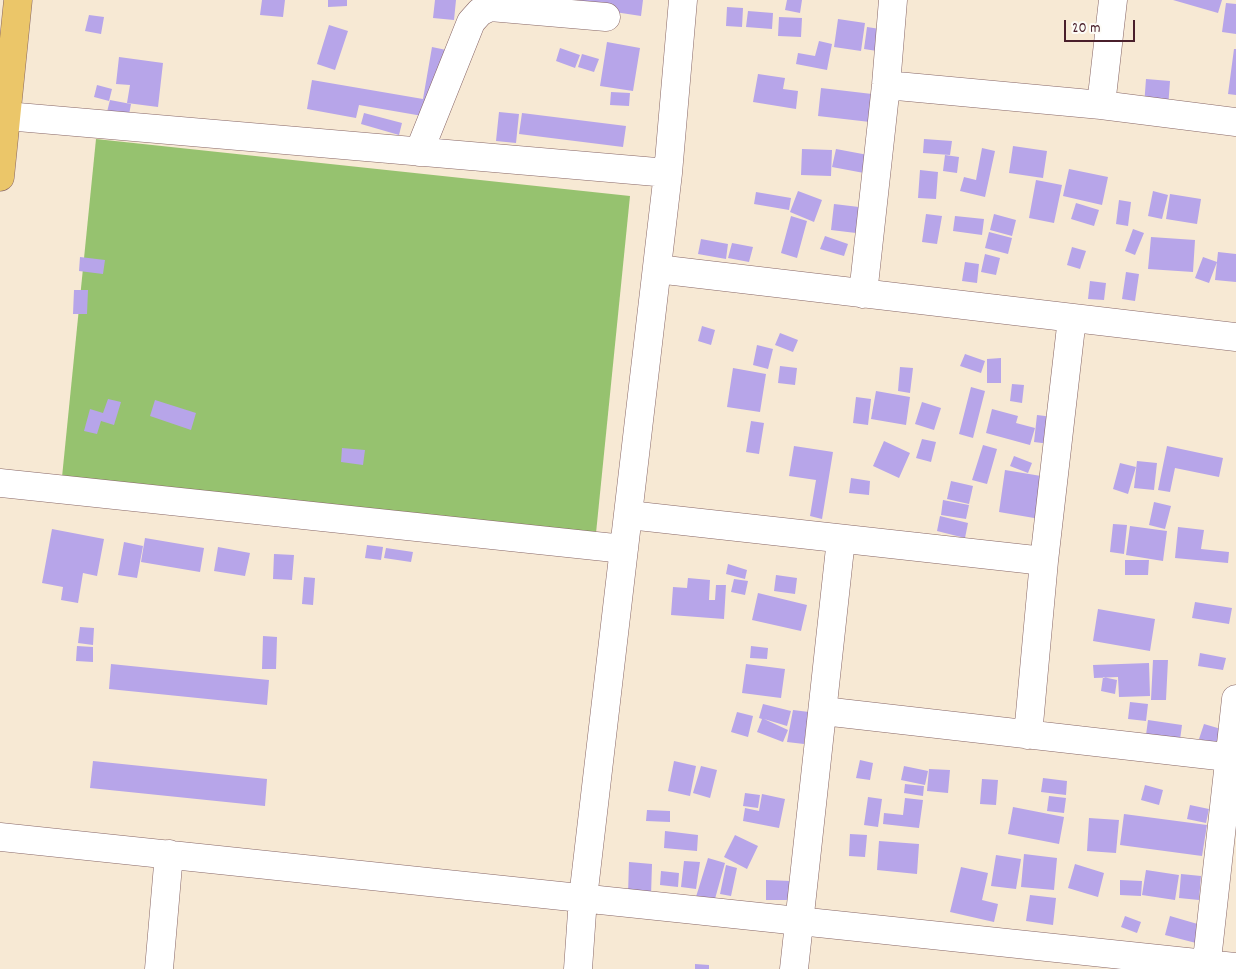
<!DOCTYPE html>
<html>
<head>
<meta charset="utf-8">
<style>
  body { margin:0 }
  #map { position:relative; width:1236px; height:969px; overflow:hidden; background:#f7e9d4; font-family:Dekko,sans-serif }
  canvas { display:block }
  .scale { position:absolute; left:1064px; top:20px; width:71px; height:22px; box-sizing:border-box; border:2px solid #4a1f2b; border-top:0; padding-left:6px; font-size:15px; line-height:18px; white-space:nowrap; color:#4a1f2b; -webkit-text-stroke:4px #fdfcf7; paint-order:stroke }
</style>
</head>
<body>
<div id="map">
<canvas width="1236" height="969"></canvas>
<div class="scale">20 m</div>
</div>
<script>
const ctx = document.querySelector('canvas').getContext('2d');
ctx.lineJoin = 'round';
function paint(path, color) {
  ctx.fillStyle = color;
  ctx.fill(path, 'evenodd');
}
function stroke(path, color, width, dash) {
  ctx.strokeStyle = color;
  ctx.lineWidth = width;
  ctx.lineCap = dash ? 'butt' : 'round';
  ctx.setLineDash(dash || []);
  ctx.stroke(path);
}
const green = new Path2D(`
  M96 139 630 196 595 543 61 487Z`);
const building = new Path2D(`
  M262 0H285L283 17 260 15Z
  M328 0H347V6L328 7Z
  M435 0H456L454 20 433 18Z
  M536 0H643L641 16Z
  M787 0H802L800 13 785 10Z
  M1173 0H1222L1218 13Z
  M1226 3 1236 4V34L1222 32Z
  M727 7 743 8 742 27 726 26Z
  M748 11 773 13 772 29 746 27Z
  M89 15 104 17 101 34 85 31Z
  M779 17 802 18 801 37 778 36Z
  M838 19 865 23 861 51 834 47Z
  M329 25 348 31 335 70 317 64Z
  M867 27 880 29 877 51 864 49Z
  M819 41 832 44 827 70 796 64 798 53 815 56Z
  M607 42 640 48 633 91 600 86Z
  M432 47 451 51 434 118 359 105 356 118 307 109 312 80 423 99Z
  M560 48 580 55 575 68 556 61Z
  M1234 49H1236V95L1228 94Z
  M582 54 599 59 594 72 578 67Z
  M119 57 163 63 158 107 127 103 130 85 116 84Z
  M758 74 785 78 783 89 798 91 796 109 753 102Z
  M1146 79 1170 81 1168 108 1144 106Z
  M97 85 112 89 109 101 94 97Z
  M821 88 872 94 870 122 818 116Z
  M611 92 630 93 629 106 610 105Z
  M110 100 131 104 128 120 106 116Z
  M499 112 519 114 516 143 496 141Z
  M364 113 402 123 399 135 361 124Z
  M522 113 626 126 623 147 519 134Z
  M924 139 952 141 950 155 923 153Z
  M1013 146 1047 151 1043 178 1009 173Z
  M982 148 995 151 985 197 960 191 964 177 976 180Z
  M802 149 832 150 831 176 801 175Z
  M836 149 868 155 864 173 832 167Z
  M945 155 959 157 957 173 943 171Z
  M1069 169 1108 177 1102 205 1063 196Z
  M920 170 938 172 936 199 918 198Z
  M1036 180 1062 185 1054 223 1029 218Z
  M798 191 822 200 814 222 790 212Z
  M1153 191 1168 195 1162 219 1148 216Z
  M756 192 791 198 789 210 754 204Z
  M1170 194 1201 199 1197 224 1166 219Z
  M1119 200 1131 202 1128 226 1116 224Z
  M1076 203 1099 210 1094 226 1071 219Z
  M834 204 859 207 856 233 831 230Z
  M926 214 942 216 937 244 922 242Z
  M994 214 1016 220 1012 236 990 230Z
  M791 216 807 221 797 258 781 253Z
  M955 216 984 219 982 235 953 231Z
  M1133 229 1144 233 1135 255 1125 251Z
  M989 232 1012 238 1008 254 985 248Z
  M825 236 848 244 844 256 820 249Z
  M1151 237 1195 240 1193 272 1148 269Z
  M701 239 728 244 726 259 698 254Z
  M732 243 753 247 749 262 728 258Z
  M1072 247 1086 251 1080 269 1067 265Z
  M1218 252 1236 254V282L1215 280Z
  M985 254 1000 258 996 275 981 272Z
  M80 257 105 260 103 274 79 271Z
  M1203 257 1217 262 1209 283 1195 278Z
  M965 262 979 264 977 283 962 281Z
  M1126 272 1139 274 1135 301 1122 299Z
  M1090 281 1106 283 1104 300 1088 299Z
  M74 290H88L87 314H73Z
  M702 326 715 330 711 345 698 341Z
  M780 333 798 340 793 352 775 345Z
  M757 345 773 349 768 369 753 365Z
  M965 354 985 361 981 373 960 366Z
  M1001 358V383H987V359Z
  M780 366 797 368 795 385 778 383Z
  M900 367 913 368 910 393 898 391Z
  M733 368 766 374 760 412 727 407Z
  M1012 384 1024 385 1022 403 1010 401Z
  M971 387 985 391 973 438 959 434Z
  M876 391 910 397 906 425 871 419Z
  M856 397 871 399 868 425 853 423Z
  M108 399 121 402 114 425 101 421 97 434 84 431 90 409 103 413Z
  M155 400 196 413 191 430 150 416Z
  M922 402 941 408 934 430 915 424Z
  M992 409 1018 416 1016 423 1035 428 1030 445 986 433Z
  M1037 415 1053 417 1050 444 1034 442Z
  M751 421 764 423 759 454 746 452Z
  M922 439 936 442 931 462 916 458Z
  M884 441 910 453 899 478 873 466Z
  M983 445 997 449 987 484 972 480Z
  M794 446 833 452 822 519 810 516 816 480 789 476Z
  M1167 446 1223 458 1219 477 1175 468 1170 492 1158 490Z
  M342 448 365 450 363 465 341 462Z
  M1014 456 1032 463 1028 473 1010 466Z
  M1137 461 1157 463 1154 490 1134 488Z
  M1120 463 1136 467 1128 494 1113 489Z
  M1005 470 1047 477 1040 519 999 512Z
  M851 478 870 481 869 495 849 493Z
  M951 481 973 486 969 504 947 499Z
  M943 500 969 505 966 519 941 515Z
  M1154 502 1171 506 1165 529 1149 525Z
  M940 516 968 523 965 538 937 531Z
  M1113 524 1127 525 1124 554 1110 552Z
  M1130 526 1167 531 1163 561 1126 555Z
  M1178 527 1204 530 1201 549 1229 552 1228 563 1175 558Z
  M52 529 104 539 97 576 83 573 78 603 61 600 63 587 42 583Z
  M145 538 204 548 200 572 141 562Z
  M124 542 143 546 137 578 118 575Z
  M367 545 383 547 381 560 365 558Z
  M218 547 250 553 245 576 214 571Z
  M386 548 413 552 411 562 384 558Z
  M274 554 294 555 292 580 273 579Z
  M1125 560H1149L1148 575H1125Z
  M728 564 747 570 745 579 726 574Z
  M776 575 797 578 795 594 774 591Z
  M304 577 315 578 313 605 302 604Z
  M688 578 710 580 709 600H715L716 585H726L724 619 671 615 673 587 687 588Z
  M734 579 748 581 745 595 731 592Z
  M758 593 807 605 801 631 752 620Z
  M1195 602 1232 608 1229 624 1192 618Z
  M1098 609 1155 619 1150 651 1093 641Z
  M80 627 94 628 93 645 78 643Z
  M263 636 277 637 276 669H262Z
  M77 646 93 647V662L76 661Z
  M751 646 768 648 767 659 750 658Z
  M1200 653 1226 658 1223 670 1198 666Z
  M1153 660H1168L1166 700H1151Z
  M1149 663 1150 696 1119 697 1118 677 1094 678 1093 665Z
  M111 664 269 680 267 705 109 689Z
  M746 664 785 669 781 698 742 693Z
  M1103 677 1117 680 1115 694 1101 691Z
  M1130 702 1148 704 1146 721 1128 719Z
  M763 704 791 711 787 726 764 719 788 730 783 742 757 732 762 719 759 718Z
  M793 710 809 712 804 744 787 742Z
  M737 712 753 716 748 737 731 732Z
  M1148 720 1182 725 1180 740 1146 735Z
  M1204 724 1221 729 1216 744 1199 739Z
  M860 760 873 763 870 780 856 778Z
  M93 761 267 779 265 806 90 788Z
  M674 761 696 766 690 796 668 791Z
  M701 766 717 770 710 798 693 793Z
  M904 766 928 771 925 785 901 780Z
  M929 769 950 770 948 793 927 791Z
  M1043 778 1067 781 1066 795 1041 792Z
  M982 779 998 780 996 805 980 804Z
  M905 784 924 786 923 796 904 793Z
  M1145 785 1163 790 1159 805 1141 800Z
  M745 793 760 795 758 808 743 806Z
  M762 794 785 799 779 828 743 821 745 808 759 811Z
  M1049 796 1066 798 1064 813 1047 811Z
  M868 797 882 799 878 827 864 825Z
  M905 798 923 800 919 828 883 824 884 813 903 815Z
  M1190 805 1209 809 1206 823 1187 819Z
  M1013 807 1064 817 1059 844 1008 834Z
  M647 810 670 811V822L646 821Z
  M1124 814 1207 825 1202 856 1120 845Z
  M1089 818 1119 820 1116 853 1087 851Z
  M665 831 698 835 697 851 664 848Z
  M850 834 867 835 865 857 849 856Z
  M735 835 758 846 747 869 724 857Z
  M879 841 919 844 917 874 877 870Z
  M1024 854 1057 858 1054 890 1021 887Z
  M996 855 1021 859 1016 889 991 886Z
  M708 858 725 863 713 906 695 900Z
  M684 861 700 862 696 889 681 887Z
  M629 862 652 864 651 896 628 895Z
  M1075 864 1104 873 1098 897 1068 888Z
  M726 865 737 868 731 896 720 894Z
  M961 867 988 873 982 900 998 904 994 922 950 912Z
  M1146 870 1179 875 1175 900 1142 895Z
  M661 871 679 873 678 887 660 885Z
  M1181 874 1201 876 1199 900 1179 898Z
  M766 880 791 881V900H766Z
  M1120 880 1142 881 1141 896 1120 895Z
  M1030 895 1056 898 1053 925 1026 921Z
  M1125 916 1141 922 1137 933 1121 927Z
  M1170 916 1201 925 1196 943 1165 935Z
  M695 964 709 965V969H695Z`);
const minor = new Path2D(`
  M886 85 1101 105 1236 122
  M1101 105 1113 0
  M6 116 668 173
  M419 152 471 22 480 12 490 7 606 17
  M657 269 1236 337
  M863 294 886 85 893 0
  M0 483 624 549
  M629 515 1044 561
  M823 711 1236 758
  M1028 735 1044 561 1072 318
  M0 837 1236 967
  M159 969 169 854
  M578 969 583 898 668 173 683 0
  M794 969 841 539
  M1206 969 1236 699`);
const highway = new Path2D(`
  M0 177 18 0`);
paint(green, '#96c26f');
paint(building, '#b7a5e9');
stroke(minor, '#876666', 29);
stroke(highway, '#876666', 29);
stroke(minor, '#fff', 28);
stroke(highway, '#ebc669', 28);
</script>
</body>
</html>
